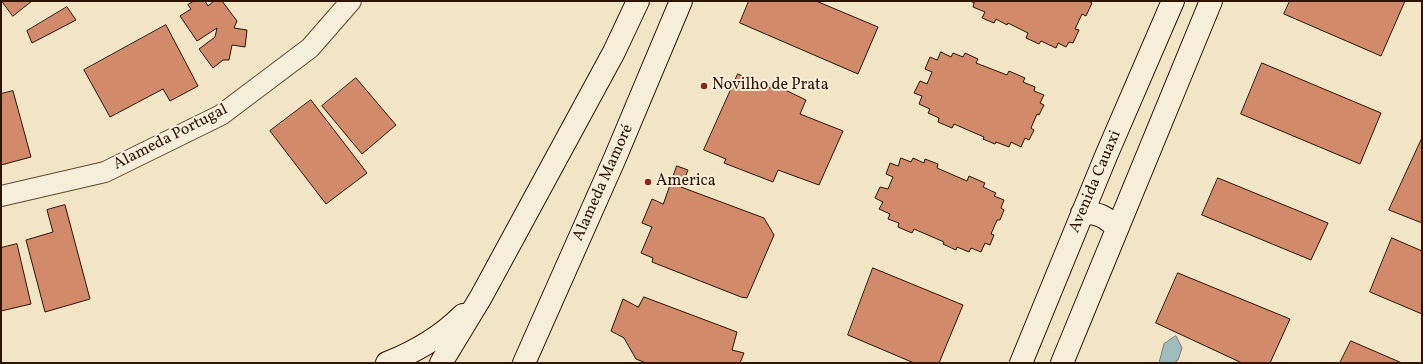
<!DOCTYPE html>
<html>
<head>
<meta charset="utf-8">
<style>
  body { margin:0 }
  #map { position:relative; width:1423px; height:364px; overflow:hidden; background:#f2e5c5; font-family:Vollkorn,serif }
  canvas { display:block }
  .frame { position:absolute; inset:0; border:2px solid #2d1300; pointer-events:none }
</style>
</head>
<body>
<div id="map">
<canvas width="1423" height="364"></canvas>
<div class="frame"></div>
</div>
<script>
const ctx = document.querySelector('canvas').getContext('2d');
ctx.lineJoin = 'round';
function paint(path, color) {
  ctx.fillStyle = color;
  ctx.fill(path, 'evenodd');
}
function stroke(path, color, width, dash) {
  ctx.strokeStyle = color;
  ctx.lineWidth = width;
  ctx.lineCap = dash ? 'butt' : 'round';
  ctx.setLineDash(dash || []);
  ctx.stroke(path);
}
function label(font, color, halo, rows, align = 'center') {
  ctx.font = font + ' Vollkorn,serif';
  ctx.lineWidth = 4;
  ctx.setLineDash([]);
  ctx.textBaseline = 'middle';
  ctx.strokeStyle = halo;
  ctx.fillStyle = color;
  for (const [text, x, y, turn = 0] of rows) {
    ctx.save();
    ctx.translate(x, y);
    ctx.rotate((+turn || 0) * Math.PI / 180);
    ctx.textAlign = isNaN(turn) ? turn : align;
    if (halo) ctx.strokeText(text, 0, 0);
    ctx.fillText(text, 0, 0);
    ctx.restore();
  }
}
const water = new Path2D(`
  M1176 336 1182 348 1178 360 1174 363H1159L1164 344Z`);
const building = new Path2D(`
  M2 1H32L13 16Z
  M194 1H205L208 6 214 1H222L237 21 234 28 247 30 245 47 232 45 229 60H223L213 68 199 49 215 37 217 28 197 41 180 16 191 9 188 5Z
  M749 1H816L878 27 858 74 740 23Z
  M970 1H1088L1092 3 1086 16 1082 14 1075 29 1079 30 1073 43 1069 42 1066 47 1058 43 1056 48 1041 41 1039 44 1026 38 1028 33 1008 23 1007 25 996 19 994 23 982 18 985 12 973 7 974 3Z
  M1290 1H1405L1381 56 1284 14Z
  M67 7 76 20 32 43 27 31Z
  M166 25 198 86 170 101 163 89 110 117 84 70Z
  M941 52 951 57 953 53 963 57 965 53 978 59 976 63 1007 75 1009 71 1025 78 1023 82 1035 87 1034 91 1044 95 1040 103 1044 105 1039 115 1037 114 1031 128 1034 130 1029 140 1025 138 1021 147 1011 142 1009 147 996 142 995 144 983 139 984 137 954 124 952 128 938 122 939 118 928 113 930 109 919 104 922 96 914 93 920 81 927 84 932 72 925 69 930 57 937 60Z
  M1262 63 1381 113 1360 164 1241 114Z
  M738 74 775 90 779 87 806 100 800 114 843 131 819 185 778 170 773 182 724 163 726 159 704 150Z
  M356 78 396 125 362 154 322 106Z
  M13 91 31 157 1 165V94Z
  M311 100 367 173 326 204 270 131Z
  M1422 138V223L1389 210Z
  M901 158 911 162 913 158 924 163 925 159 938 164 937 168 967 181 969 176 985 183 983 187 996 193 994 196 1004 200 1001 208 1004 210 1000 220H997L991 234 994 235 990 245 985 243 981 252 971 248 969 252 957 247 956 250 943 244 944 242 914 229 912 233 898 227 899 223 888 219 890 214 879 209 883 202 875 198 880 187 888 189 893 177 886 174 890 163 898 166Z
  M677 166 688 170 681 187 764 218 774 235 747 298 741 297 652 262 653 258 641 253 652 227 642 223 652 199 663 204Z
  M1218 178 1328 223 1311 260 1202 215Z
  M65 205 90 299 45 312 26 240 53 232 47 210Z
  M1392 238 1422 251V314L1370 292Z
  M17 244 31 304 1 311V248Z
  M873 268 963 305 939 363H914L848 335Z
  M1178 273 1290 319 1270 363H1242L1156 323Z
  M644 297 737 332 732 350 744 353 740 363H646L636 359 624 338 611 331 623 299 638 307Z
  M1351 341 1402 363H1340Z`);
const street = new Path2D(`
  M1 196 105 172 221 115 310 48 351 1`);
const secondary = new Path2D(`
  M1082 213C1098 212 1106 217 1117 228
  M387 363C415 352 442 336 463 315
  M441 363 481 297 614 52 638 1
  M524 363 615 158 681 1
  M1021 363 1106 156 1173 1
  M1062 363 1211 1`);
const markers = [
  [704,86,4,"#8f2418"],
  [648,182,4,"#8f2418"]
];
const poiNames = [
  ["Novilho de Prata",712,86],
  ["America",656,182]
];
const streetNames = [
  ["Alameda Portugal",171,138,-27],
  ["Avenida Cauaxi",1096,182,-67],
  ["Alameda Mamoré",604,183,-66]
];
paint(water, '#9fbdbe');
stroke(water, '#717972', 1);
paint(building, '#d18a6a');
stroke(building, '#2d1300', 1);
stroke(street, '#5e4831', 22);
stroke(secondary, '#2d1300', 24);
stroke(street, '#f7eed9', 20);
stroke(secondary, '#f7eed9', 22);
for (const [x, y, r, color] of markers) {
  const dot = new Path2D();
  dot.arc(x, y, r, 0, 2 * Math.PI);
  ctx.fillStyle = color;
  ctx.fill(dot);
  stroke(dot, '#f7eed9', 1.5);
}
label('16px', '#2d1300', '#f7eed9', poiNames, 'left');
label('16px', '#2d1300', '#f7eed9', streetNames);
</script>
</body>
</html>
